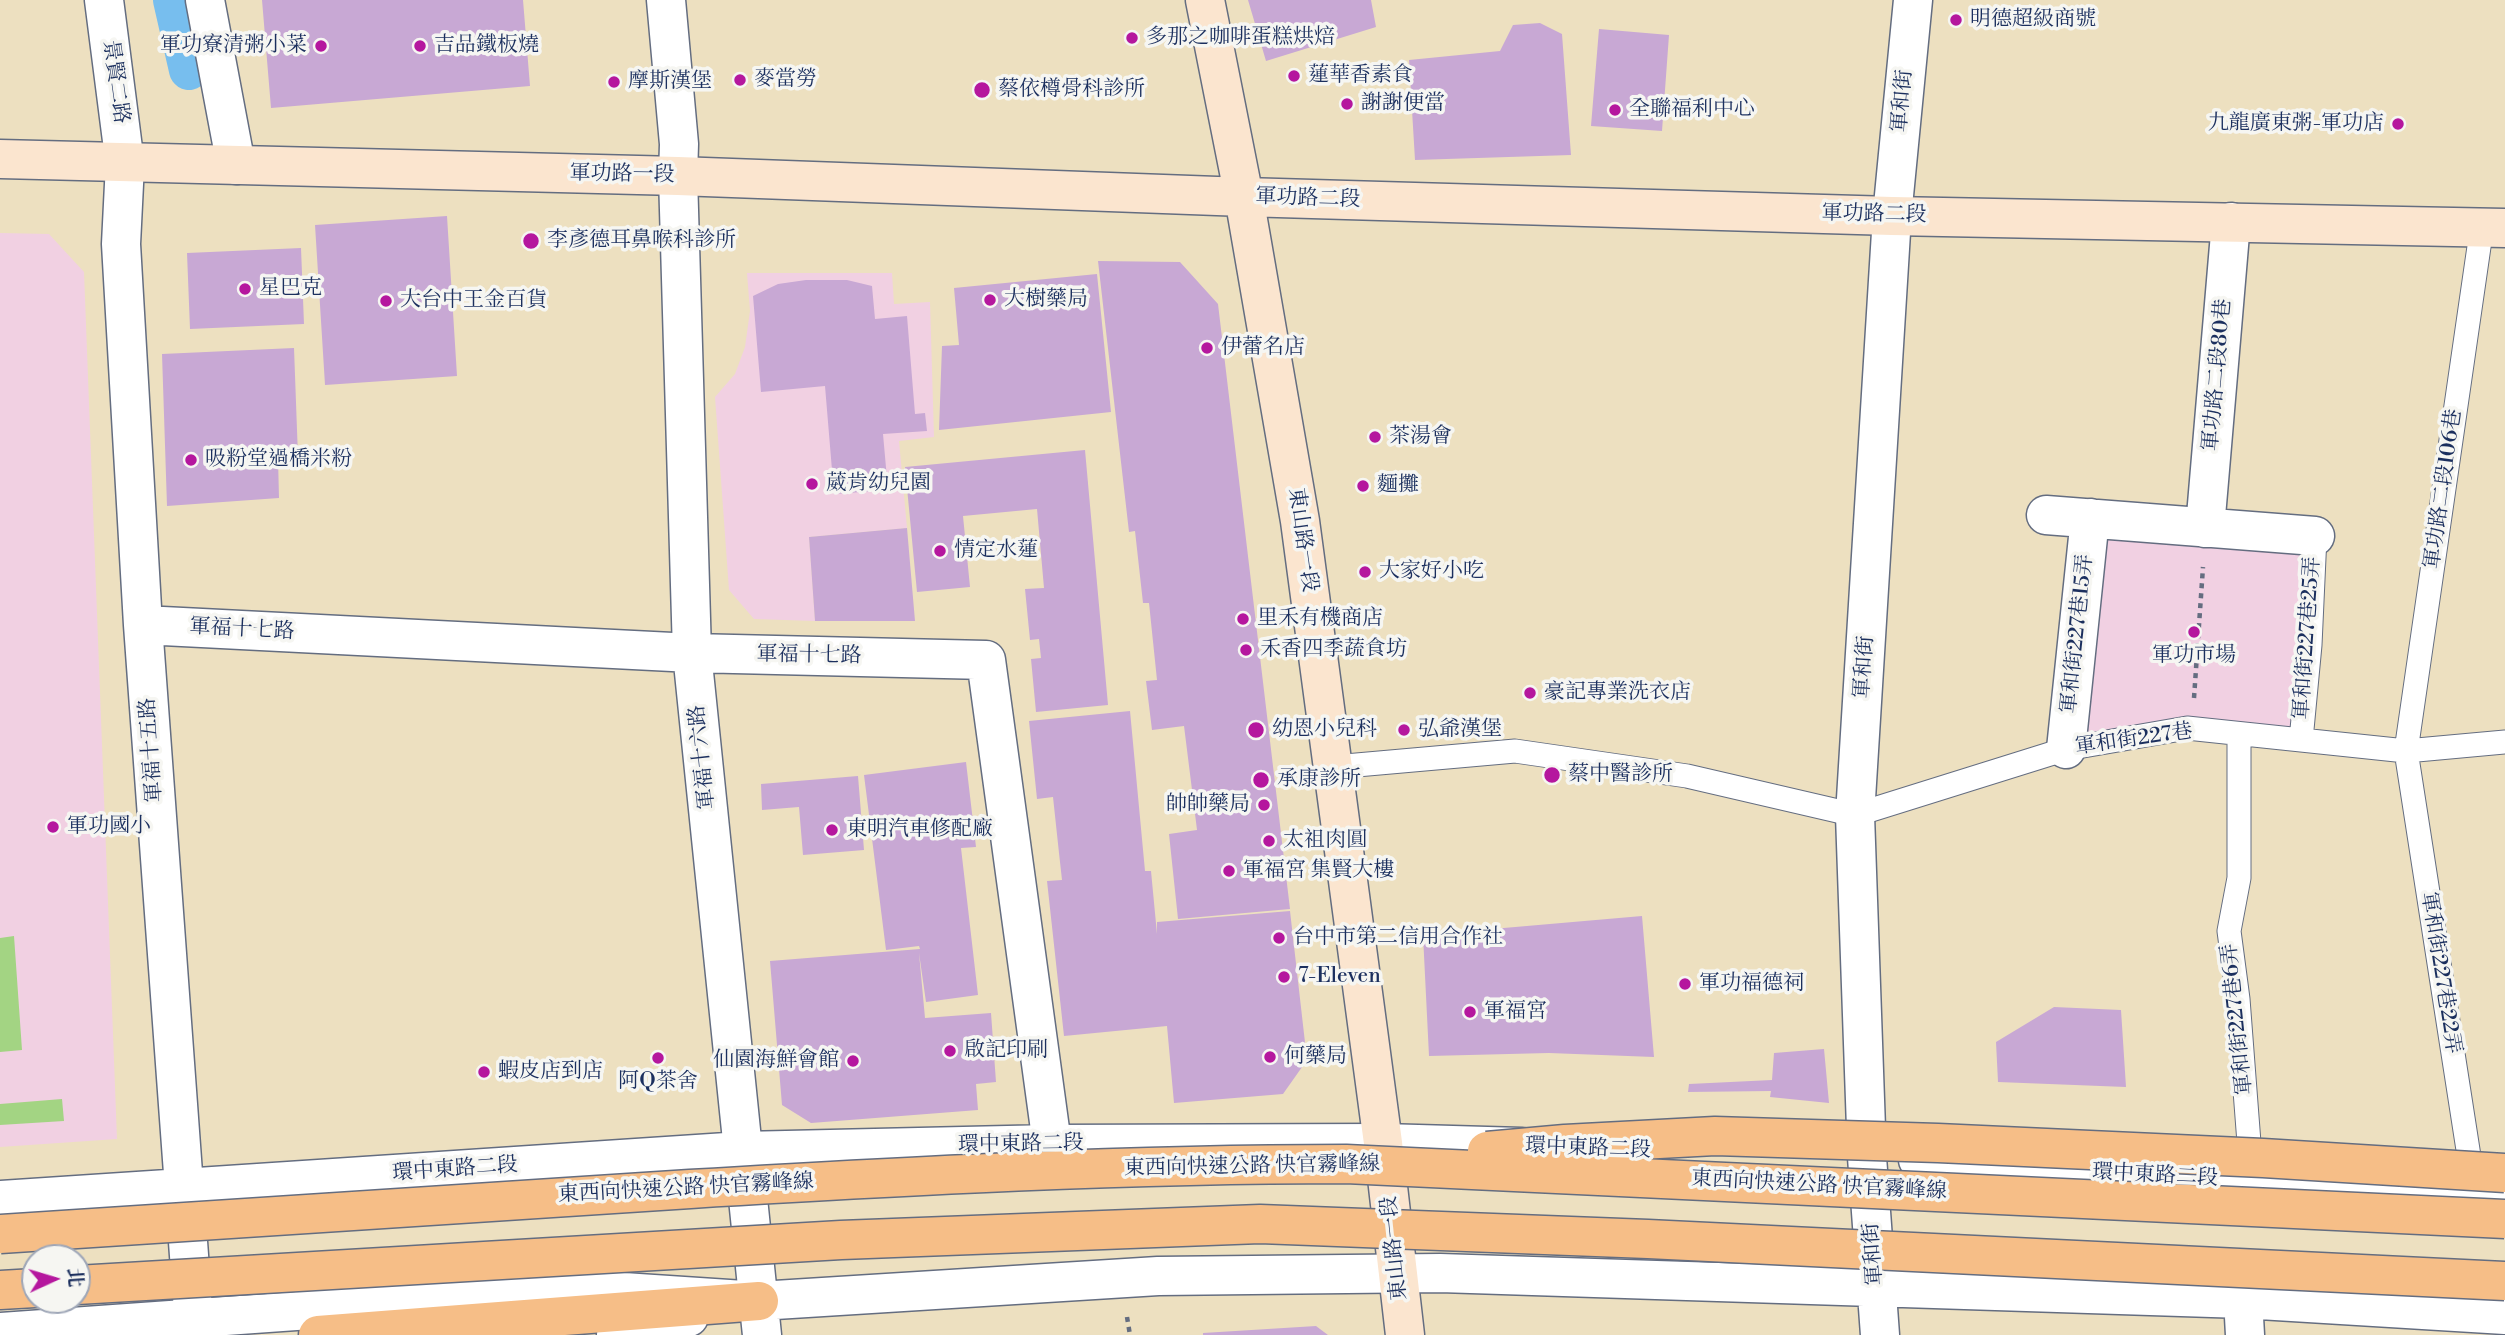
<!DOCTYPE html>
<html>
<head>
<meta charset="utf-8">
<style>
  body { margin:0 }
  #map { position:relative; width:2505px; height:1335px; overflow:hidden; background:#ede0c0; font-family:"Libre Bodoni","Noto Serif TC",serif }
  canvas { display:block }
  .north { position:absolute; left:21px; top:1244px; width:70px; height:70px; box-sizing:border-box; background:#f6f6f2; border:2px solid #9ea6b7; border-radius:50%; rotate:86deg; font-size:19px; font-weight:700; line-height:28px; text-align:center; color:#1b2f5e }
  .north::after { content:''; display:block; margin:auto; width:24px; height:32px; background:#b5179e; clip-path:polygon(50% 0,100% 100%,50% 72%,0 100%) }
</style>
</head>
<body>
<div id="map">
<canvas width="2505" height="1335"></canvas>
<div class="north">北</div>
</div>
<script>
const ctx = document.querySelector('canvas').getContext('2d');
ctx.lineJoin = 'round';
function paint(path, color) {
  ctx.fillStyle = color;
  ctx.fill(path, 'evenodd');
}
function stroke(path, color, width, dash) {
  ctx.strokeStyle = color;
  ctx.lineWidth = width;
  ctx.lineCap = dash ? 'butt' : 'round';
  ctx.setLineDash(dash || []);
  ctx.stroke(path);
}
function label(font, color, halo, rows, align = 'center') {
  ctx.font = font + ' "Libre Bodoni","Noto Serif TC",serif';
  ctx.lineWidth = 7;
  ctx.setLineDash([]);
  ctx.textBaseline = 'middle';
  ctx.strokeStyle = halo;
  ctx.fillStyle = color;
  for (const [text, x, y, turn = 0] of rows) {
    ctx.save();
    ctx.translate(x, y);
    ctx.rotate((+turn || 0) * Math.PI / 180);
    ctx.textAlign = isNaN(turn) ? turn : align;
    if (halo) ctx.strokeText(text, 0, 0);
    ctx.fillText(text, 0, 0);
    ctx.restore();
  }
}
const built = new Path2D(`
  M0 233 49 234 84 272 117 1139 0 1147Z
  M747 273H892L894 304 930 302 934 437 899 441 907 528 809 537 815 621 754 619 729 590 715 397 735 374 745 347 750 311Z
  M2102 527 2303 547 2291 731 2078 737Z`);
const green = new Path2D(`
  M14 936 22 1050 0 1052V938Z
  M62 1099 64 1121 0 1125V1104Z`);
const canal = new Path2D(`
  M173 0 189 70`);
const building = new Path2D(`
  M262 0H523L530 86 271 108Z
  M1248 0H1371L1376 27 1266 61Z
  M1540 23 1562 34 1571 155 1415 160 1409 60 1500 51 1513 25Z
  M1599 29 1669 35 1662 131 1591 126Z
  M447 216 457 376 325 385 315 225Z
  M301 248 304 324 190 329 187 253Z
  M1098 261 1180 262 1218 304 1290 909 1178 919 1169 834 1197 830 1184 726 1152 730 1146 681 1157 680 1149 603H1143L1135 531 1129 532Z
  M1097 274 1111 412 939 430 942 346 959 345 954 288Z
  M806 280H847L872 286 875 319 907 316 915 414 925 413 927 431 883 434 888 490 834 494 825 386 761 392 753 296 778 284Z
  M294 348 298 457 278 458 279 498 167 506 162 354Z
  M1085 450 1108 705 1036 712 1031 659 1041 658 1039 639 1030 640 1025 589 1044 588 1037 509 963 516 970 587 917 592 905 467Z
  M907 528 915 621H815L809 537Z
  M1130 711 1145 871H1151L1157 934V922L1290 911 1307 1060 1283 1094 1174 1103 1167 1026 1064 1036 1047 881 1062 880 1059 853 1053 797 1037 799 1029 721Z
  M966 762 976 847 961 848 978 995 926 1002 919 953 925 1018 991 1013 996 1082 976 1084 978 1110 811 1123 782 1105 770 961 920 949 919 946 886 950 864 775Z
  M858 776 864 850 803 855 799 807 762 810 761 784Z
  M1642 916 1654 1057 1549 1053 1429 1056 1423 935Z
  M2054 1007 2121 1010 2126 1087 1998 1082 1996 1042Z
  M1824 1049 1829 1103 1770 1097 1771 1091 1688 1092 1689 1084 1772 1080 1774 1053Z
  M1316 1326 1328 1335H1203V1333Z`);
const path = new Path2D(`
  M2194 698 2203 567
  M1127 1317 1130 1335`);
const lane = new Path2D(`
  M2239 734V878L2229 931 2238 999 2251 1169
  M2301 740 2310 645 2315 536
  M1334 767 1515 751 1687 776 1855 815 2066 749 2187 728 2406 751 2505 742
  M2473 1182 2406 751 2482 226`);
const street = new Path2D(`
  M104 0 125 164 121 244 143 625 193 1310
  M205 0 236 165
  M666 0 679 144 678 176 692 653 762 1335
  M2046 515 2315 536
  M2205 528 2231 222
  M143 625 692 653 986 660 1052 1144
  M2066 749 2090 518
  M1918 1160 2214 1180H2252L2505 1196
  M0 1200 742 1151 1052 1144 1383 1143 1522 1147
  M2243 1299 2245 1335
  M0 1332 593 1290 759 1301 1158 1276 1440 1273 2243 1299 2505 1315
  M616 1335 689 1317
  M1880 1335 1867 1157 1855 815 1892 216 1913 0`);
const secondary = new Path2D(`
  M1205 0 1244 197 1300 521 1383 1143 1405 1335
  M0 159 678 176 1244 197 1892 216 2505 228`);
const highway = new Path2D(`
  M0 1290 35 1288
  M318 1335 759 1301`);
const highwayBridge = new Path2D(`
  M1487 1151 1565 1144 1715 1136 1938 1143 2263 1158 2505 1173
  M0 1234C230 1218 460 1203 690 1189 908 1176 1127 1164 1346 1164L2505 1219
  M77 1285 841 1240 1260 1224 1648 1239 2505 1281`);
const markers = [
  [1956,20,7,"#b5179e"],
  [1132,38,7,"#b5179e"],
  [321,46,7,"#b5179e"],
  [420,46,7,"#b5179e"],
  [1294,76,7,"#b5179e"],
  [740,80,7,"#b5179e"],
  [614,82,7,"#b5179e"],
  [982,90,9,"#b5179e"],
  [1347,104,7,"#b5179e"],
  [1615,110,7,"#b5179e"],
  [2398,124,7,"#b5179e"],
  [531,241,9,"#b5179e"],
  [245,289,7,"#b5179e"],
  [990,300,7,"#b5179e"],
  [386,301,7,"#b5179e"],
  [1207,348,7,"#b5179e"],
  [1375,437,7,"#b5179e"],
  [191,460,7,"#b5179e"],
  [812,484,7,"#b5179e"],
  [1363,486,7,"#b5179e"],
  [940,551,7,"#b5179e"],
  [1365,572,7,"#b5179e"],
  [1243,619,7,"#b5179e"],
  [2194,632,7,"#b5179e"],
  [1246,650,7,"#b5179e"],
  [1530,693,7,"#b5179e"],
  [1256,730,9,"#b5179e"],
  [1404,730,7,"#b5179e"],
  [1552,775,9,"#b5179e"],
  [1261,780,9,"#b5179e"],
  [1264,805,7,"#b5179e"],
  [53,827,7,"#b5179e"],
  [832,830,7,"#b5179e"],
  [1269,841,7,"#b5179e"],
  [1229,871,7,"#b5179e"],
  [1279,938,7,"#b5179e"],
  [1284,977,7,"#b5179e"],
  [1685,984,7,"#b5179e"],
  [1470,1012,7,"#b5179e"],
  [950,1051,7,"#b5179e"],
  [1270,1057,7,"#b5179e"],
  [658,1058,7,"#b5179e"],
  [853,1061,7,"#b5179e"],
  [484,1072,7,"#b5179e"]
];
const poiNames = [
  ["明德超級商號",1970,20],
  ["多那之咖啡蛋糕烘焙",1146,38],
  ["軍功寮清粥小菜",307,46,"right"],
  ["吉品鐵板燒",434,46],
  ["蓮華香素食",1308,76],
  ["麥當勞",754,80],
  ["摩斯漢堡",628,82],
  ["蔡依樽骨科診所",998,90],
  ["謝謝便當",1361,104],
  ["全聯福利中心",1629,110],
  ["九龍廣東粥-軍功店",2384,124,"right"],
  ["李彥德耳鼻喉科診所",547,241],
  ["星巴克",259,289],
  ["大樹藥局",1004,300],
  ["大台中王金百貨",400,301],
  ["伊蕾名店",1221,348],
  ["茶湯會",1389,437],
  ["吸粉堂過橋米粉",205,460],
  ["葳肯幼兒園",826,484],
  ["麵攤",1377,486],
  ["情定水蓮",954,551],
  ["大家好小吃",1379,572],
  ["里禾有機商店",1257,619],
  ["禾香四季蔬食坊",1260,650],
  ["軍功市場",2194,656,"center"],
  ["豪記專業洗衣店",1544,693],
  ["幼恩小兒科",1272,730],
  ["弘爺漢堡",1418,730],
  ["蔡中醫診所",1568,775],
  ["承康診所",1277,780],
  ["帥帥藥局",1250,805,"right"],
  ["軍功國小",67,827],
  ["東明汽車修配廠",846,830],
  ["太祖肉圓",1283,841],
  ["軍福宮 集賢大樓",1243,871],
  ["台中市第二信用合作社",1293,938],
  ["7-Eleven",1298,977],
  ["軍功福德祠",1699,984],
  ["軍福宮",1484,1012],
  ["啟記印刷",964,1051],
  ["何藥局",1284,1057],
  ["仙園海鮮會館",839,1061,"right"],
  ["蝦皮店到店",498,1072],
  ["阿Q茶舍",658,1082,"center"]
];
const streetNames = [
  ["景賢二路",115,82,82],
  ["軍和街",1903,101,-85],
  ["軍功路一段",622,175,1],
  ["軍功路二段",1308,199,2],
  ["軍功路二段",1874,215,1],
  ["軍功路二段80巷",2218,375,-85],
  ["軍功路二段106巷",2444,489,-82],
  ["東山路一段",1302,540,82],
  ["軍福十七路",242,630,3],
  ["軍和街227巷15弄",2078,634,-84],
  ["軍和街227巷25弄",2308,638,-86],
  ["軍福十七路",809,656,1],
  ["軍和街",1865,667,-86],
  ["軍和街227巷",2134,740,-8],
  ["軍福十五路",152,750,-94],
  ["軍福十六路",703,757,-96],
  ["軍和街227巷22弄",2440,973,81],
  ["軍和街227巷6弄",2238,1019,-96],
  ["環中東路二段",1021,1145,-1],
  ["環中東路二段",1588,1149,2],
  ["東西向快速公路 快官霧峰線",1252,1167,-1],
  ["環中東路二段",455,1170,-4],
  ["環中東路二段",2155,1176,3],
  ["東西向快速公路 快官霧峰線",1819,1186,3],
  ["東西向快速公路 快官霧峰線",686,1189,-3],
  ["東山路一段",1395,1248,-96],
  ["軍和街",1874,1254,-94]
];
paint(built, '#f1d0e2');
paint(green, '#a3d483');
stroke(canal, '#77beee', 40);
paint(building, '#c8a8d4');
stroke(lane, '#646d80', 25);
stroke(street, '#646d80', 41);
stroke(secondary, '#646d80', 41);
stroke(highway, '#646d80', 41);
stroke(path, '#646d80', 4.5, [5, 5]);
stroke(lane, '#fff', 23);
stroke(street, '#fff', 38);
stroke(secondary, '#fbe5cf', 38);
stroke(highway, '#f6be87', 38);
stroke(highwayBridge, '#646d80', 41, []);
stroke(highwayBridge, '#f6be87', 38);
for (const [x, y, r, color] of markers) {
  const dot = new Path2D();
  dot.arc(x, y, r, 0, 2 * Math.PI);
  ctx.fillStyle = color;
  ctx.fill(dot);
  stroke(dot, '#f6f6f2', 2.5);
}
label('21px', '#1b2f5e', '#f6f6f2', poiNames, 'left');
label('21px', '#1b2f5e', '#f6f6f2', streetNames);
</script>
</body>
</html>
